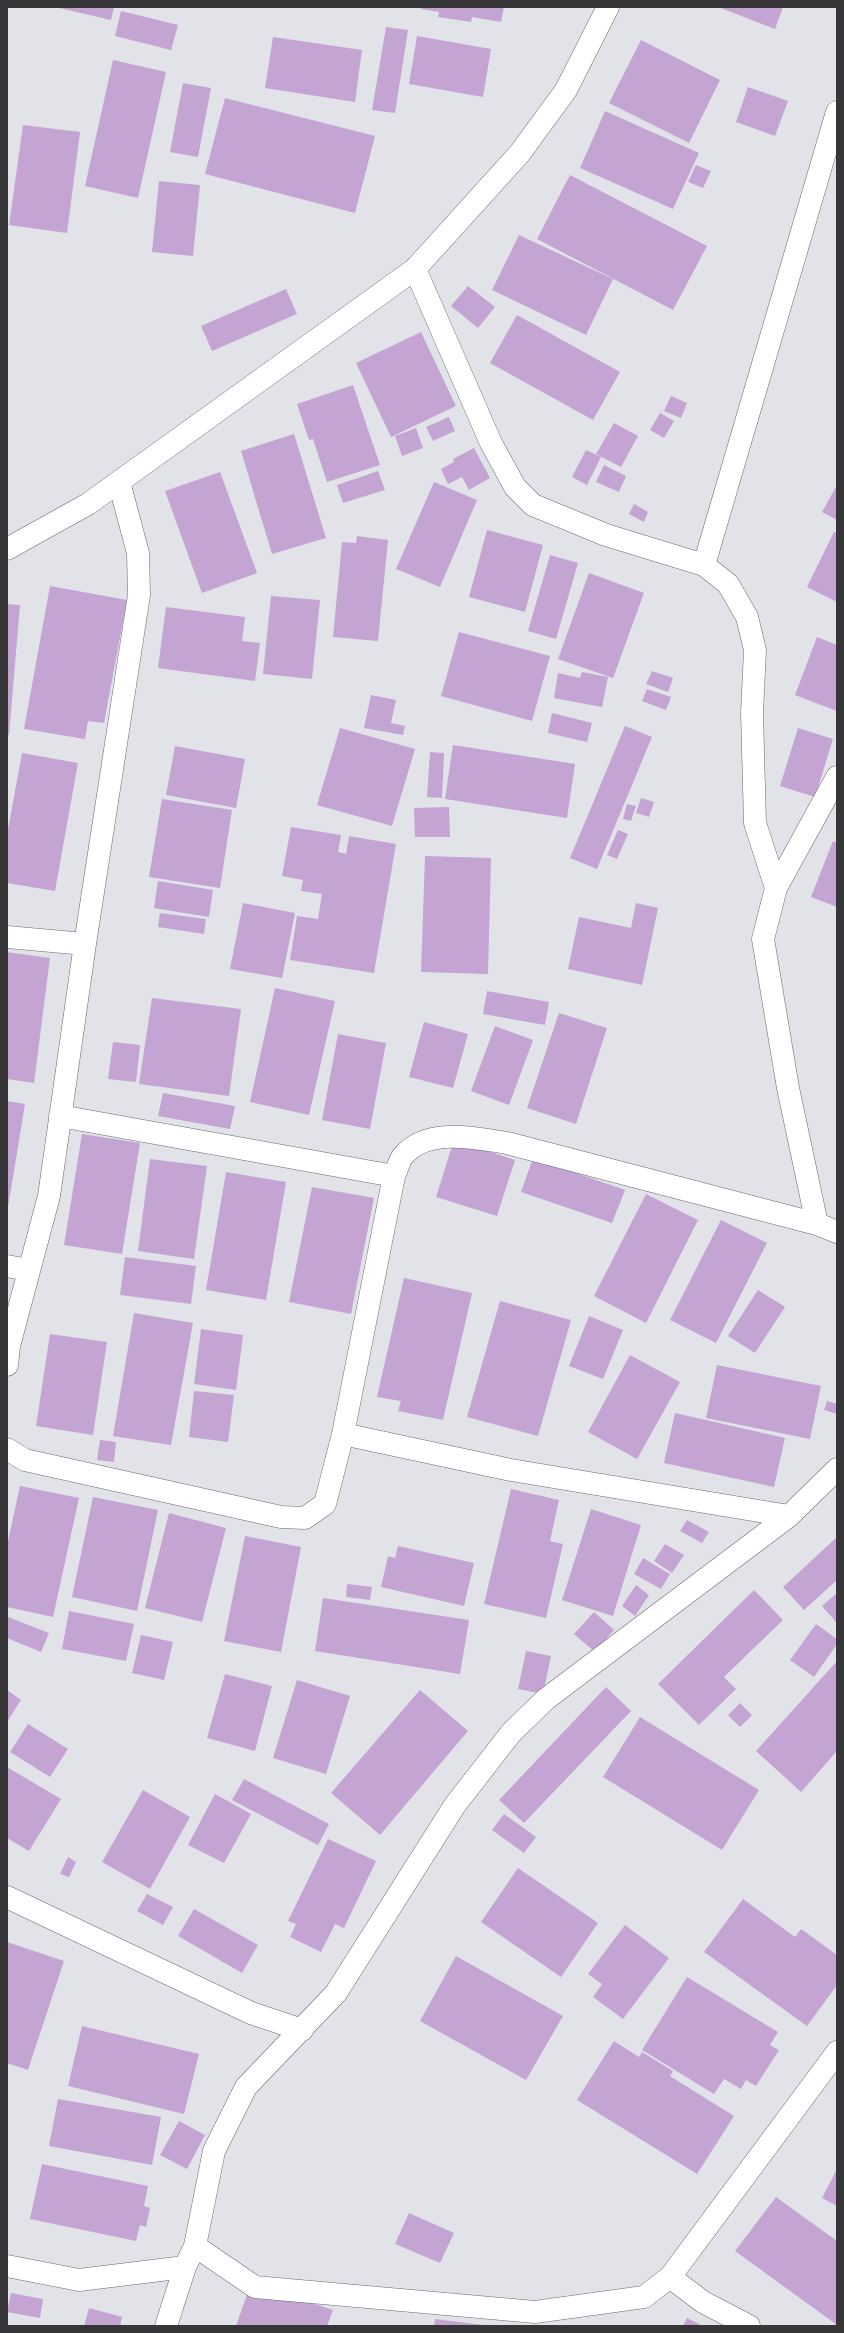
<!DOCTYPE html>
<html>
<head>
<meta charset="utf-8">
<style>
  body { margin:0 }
  #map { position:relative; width:844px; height:2333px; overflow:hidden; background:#e2e3e9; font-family:"Open Sans",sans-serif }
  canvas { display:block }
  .frame { position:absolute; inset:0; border:8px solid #363639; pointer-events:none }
</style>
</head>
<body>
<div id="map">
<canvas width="844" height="2333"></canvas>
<div class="frame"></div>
</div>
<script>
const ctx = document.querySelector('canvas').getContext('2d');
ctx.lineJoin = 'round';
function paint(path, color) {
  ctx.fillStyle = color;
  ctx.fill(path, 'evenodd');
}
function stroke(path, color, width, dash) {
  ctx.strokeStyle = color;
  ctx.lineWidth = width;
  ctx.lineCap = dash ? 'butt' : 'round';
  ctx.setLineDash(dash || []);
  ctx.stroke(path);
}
const building = new Path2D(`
  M55 7H114L111 20Z
  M421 7H504L501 22 472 17 471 22 438 17 439 12 421 9Z
  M718 7H783L775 29Z
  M121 11 178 25 171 50 115 36Z
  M386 27 408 30 395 113 372 110Z
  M417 36 491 49 483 97 409 84Z
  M273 37 362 50 355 102 265 88Z
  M641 40 720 80 689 143 609 103Z
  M113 60 166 72 138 198 85 186Z
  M183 83 211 88 198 157 170 152Z
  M748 87 788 101 775 136 736 122Z
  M225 98 375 136 355 213 205 174Z
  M605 111 699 153 673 209 580 168Z
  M23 125 80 132 67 233 9 225Z
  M696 165 711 171 703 188 688 182Z
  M570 175 707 246 673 310 537 239Z
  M159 181 200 185 193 256 152 252Z
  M519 235 613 279 586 335 492 290Z
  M468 286 495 307 478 328 451 306Z
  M286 289 297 314 212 351 201 326Z
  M517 315 620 372 593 420 490 363Z
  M421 332 456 406 391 437 356 363Z
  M353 385 380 465 327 482 313 439 309 440 297 404Z
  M671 396 687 403 681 418 664 411Z
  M660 413 674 421 664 438 650 430Z
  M449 417 455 431 433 441 426 427Z
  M614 423 638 436 621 467 596 454Z
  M416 428 423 448 402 456 395 436Z
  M294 434 326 538 272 554 241 451Z
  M474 448 490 478 469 490 462 477 448 484 441 469 454 462 453 459Z
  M586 450 601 457 587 485 572 477Z
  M604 465 626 476 619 492 596 482Z
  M378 471 385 490 343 503 337 485Z
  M220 472 257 573 202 593 165 491Z
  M434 482 477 500 440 587 396 569Z
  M837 485V520L822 512Z
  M634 504 648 512 644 522 629 514Z
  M487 530 543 545 525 612 469 597Z
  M834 532 837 533V602L807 587Z
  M357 536 388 540 378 641 333 637 342 542 356 543Z
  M550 555 578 563 556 639 528 631Z
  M589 573 644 593 613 678 558 659Z
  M50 586 127 600 104 723 88 721 85 739 24 729Z
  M271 596 320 600 312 679 263 674Z
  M7 604 20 605 9 735H7Z
  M166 607 245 617 242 641 260 643 255 681 158 668Z
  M459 632 550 656 532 721 441 696Z
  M817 637 837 645V711L795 695Z
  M652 671 673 678 668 692 646 684Z
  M582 672 608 677 602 707 554 698 558 673 580 678Z
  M647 689 671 697 666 710 642 701Z
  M371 695 396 700 391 723 405 726 403 735 364 728Z
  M552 713 592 723 587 742 548 733Z
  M625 726 652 737 597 869 570 858Z
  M340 728 415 749 392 826 317 805Z
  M798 728 833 739 815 797 780 786Z
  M453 745 575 764 567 818 445 799Z
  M175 746 245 759 236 808 166 795Z
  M430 752 444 753 442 798 427 797Z
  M22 753 78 763 55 891 7 883V835Z
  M641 798 654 802 649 817 636 813Z
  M162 799 232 810 220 888 149 877Z
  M627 804 636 806 631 821 623 819Z
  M449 807 450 837H415L414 808Z
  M291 827 341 835 338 852 346 854 349 836 396 844 374 973 290 960 297 916 318 919 322 894 301 891 303 880 282 876Z
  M618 830 628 834 617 859 607 855Z
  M833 841 837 843V907L811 897Z
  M425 856 491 858 488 974 421 972Z
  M158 881 213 890 209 917 154 908Z
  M243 903 295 913 282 978 230 969Z
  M636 903 658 908 642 985 568 969 579 917 631 928Z
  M160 913 206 919 204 934 158 927Z
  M7 952 50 958 34 1083 7 1079Z
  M275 988 335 1001 309 1115 250 1102Z
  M487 991 549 1002 545 1025 483 1014Z
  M152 998 241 1009 229 1096 139 1084Z
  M559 1013 607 1028 576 1124 527 1108Z
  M424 1022 468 1034 453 1088 409 1077Z
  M495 1026 533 1040 509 1105 471 1091Z
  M338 1034 386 1043 370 1129 322 1120Z
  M113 1042 140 1045 136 1082 108 1079Z
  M163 1093 235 1106 230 1129 158 1116Z
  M7 1101 25 1104 8 1207H7Z
  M82 1134 140 1143 122 1254 64 1245Z
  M454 1140 515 1160 497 1216 436 1197Z
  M533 1158 625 1190 612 1223 521 1192Z
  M150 1159 207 1166 194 1259 138 1251Z
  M226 1172 286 1182 266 1300 206 1290Z
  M312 1187 374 1198 351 1314 289 1302Z
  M646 1194 698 1220 646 1323 594 1296Z
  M721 1220 767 1243 716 1343 670 1320Z
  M125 1257 196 1266 191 1304 120 1295Z
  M404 1278 472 1293 443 1420 398 1411 401 1401 377 1397Z
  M758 1290 785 1307 755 1353 728 1336Z
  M500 1301 571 1320 538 1436 467 1417Z
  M134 1313 193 1323 171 1445 113 1436Z
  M589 1316 623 1330 603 1379 569 1366Z
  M201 1329 243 1335 236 1390 194 1384Z
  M50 1334 107 1342 93 1435 36 1426Z
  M630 1355 680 1382 637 1459 588 1432Z
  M717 1365 821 1386 810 1439 706 1418Z
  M194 1391 234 1395 228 1442 189 1437Z
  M827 1401 837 1404V1414L824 1410Z
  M675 1413 785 1438 774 1487 664 1463Z
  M100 1440 116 1442 114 1462 97 1460Z
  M20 1486 79 1498 53 1617 7 1607V1546Z
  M511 1489 559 1500 550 1541 563 1544 546 1618 484 1604Z
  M93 1497 158 1510 137 1611 72 1597Z
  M591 1509 641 1525 613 1616 562 1600Z
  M169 1513 226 1528 202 1622 145 1608Z
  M687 1520 709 1532 702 1543 680 1531Z
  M245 1536 301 1547 281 1652 224 1641Z
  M837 1537V1580L804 1610 783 1587Z
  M665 1544 684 1555 672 1573 654 1561Z
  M398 1546 474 1563 464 1606 381 1587 388 1556 395 1558Z
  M643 1558 670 1574 661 1589 634 1574Z
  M347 1584 372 1587 370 1600 346 1597Z
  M636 1585 649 1595 635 1616 622 1606Z
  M754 1590 783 1620 724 1677 736 1689 699 1725 658 1684Z
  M837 1593V1623L822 1606Z
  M323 1598 469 1620 460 1674 315 1651Z
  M69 1611 134 1624 126 1661 62 1649Z
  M594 1612 614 1630 595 1652 574 1634Z
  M8 1617 49 1633 41 1652 7 1638Z
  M816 1624 837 1639V1644L814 1677 790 1660Z
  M141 1635 173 1642 164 1680 132 1673Z
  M526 1651 551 1656 543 1694 518 1689Z
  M837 1661V1751L801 1792 756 1751Z
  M225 1674 272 1686 255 1751 207 1738Z
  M297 1680 350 1696 326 1774 273 1758Z
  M606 1687 631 1711 524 1823 499 1800Z
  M7 1690 21 1700 7 1722Z
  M420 1690 468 1731 380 1835 331 1793Z
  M740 1703 752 1715 740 1727 728 1715Z
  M640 1717 759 1790 722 1850 603 1777Z
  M28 1724 68 1749 50 1777 10 1752Z
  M7 1767 61 1799 29 1851 7 1838Z
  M244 1779 329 1824 318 1845 232 1800Z
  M143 1790 190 1817 150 1889 102 1862Z
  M215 1794 251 1814 224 1863 188 1845Z
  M504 1814 536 1837 524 1853 492 1830Z
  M328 1839 376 1861 344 1928 335 1924 321 1952 290 1937 296 1924 288 1921Z
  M68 1857 76 1862 69 1877 60 1874Z
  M518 1868 598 1923 561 1977 481 1922Z
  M147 1894 173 1907 163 1925 137 1911Z
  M743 1899 795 1937 801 1929 837 1955V1985L807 2026 704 1952Z
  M194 1909 258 1945 242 1973 178 1936Z
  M625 1925 669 1958 623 2019 593 1997 602 1984 588 1974Z
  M7 1942 64 1961 28 2070 7 2063Z
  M456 1956 563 2016 526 2080 420 2021Z
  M687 1977 778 2032 770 2045 779 2050 756 2086 746 2080 741 2089 724 2079 714 2094 642 2050Z
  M82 2026 199 2054 184 2114 68 2086Z
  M614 2041 639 2057 642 2052 673 2071 670 2076 734 2116 697 2174 577 2100Z
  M58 2099 161 2117 152 2165 49 2146Z
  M179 2121 205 2135 187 2169 160 2155Z
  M42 2164 148 2186 144 2206 150 2208 146 2227 140 2225 136 2241 30 2219Z
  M837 2169V2206L822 2198Z
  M776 2197 837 2241V2325L735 2251Z
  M409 2213 454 2233 440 2263 395 2244Z
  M251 2283 333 2310 327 2326H236Z
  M11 2293 43 2299 40 2318 7 2312Z
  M89 2308 122 2317 120 2326H84Z
  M687 2318 703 2326H683Z
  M435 2319 484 2325V2326H434Z`);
const minor = new Path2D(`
  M415 269 491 443 515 487 533 505 606 535 704 565 728 584 747 617 755 650 752 713 755 823 776 888
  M704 565 837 112
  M7 937 85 944
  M60 1116 394 1176
  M817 1224 788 1088 763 939 776 888 837 777
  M7 1266 28 1270
  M7 1365 9 1346 49 1196 85 944 139 595 138 553 119 482
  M343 1434 511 1470 789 1516
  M7 1449 25 1460 281 1517 305 1518 325 1504 343 1434 394 1176C397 1170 399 1161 403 1156 427 1127 476 1138 507 1143L817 1224 837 1232
  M7 1897 251 2013 302 2030
  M195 2246 255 2287 535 2312 644 2297 670 2277 703 2302 749 2326
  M7 2266 79 2280 185 2267
  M670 2277 837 2052
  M166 2326 185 2267 195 2246 214 2151 246 2087 336 1993 455 1805 511 1733 546 1699 789 1516 837 1469`);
const major = new Path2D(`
  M7 549 88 504 415 269 520 153 566 90 608 7`);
paint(building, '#c4a4d2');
stroke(minor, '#6a6a6f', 23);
stroke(major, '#6a6a6f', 23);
stroke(minor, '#fff', 22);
stroke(major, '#fff', 22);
</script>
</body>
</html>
